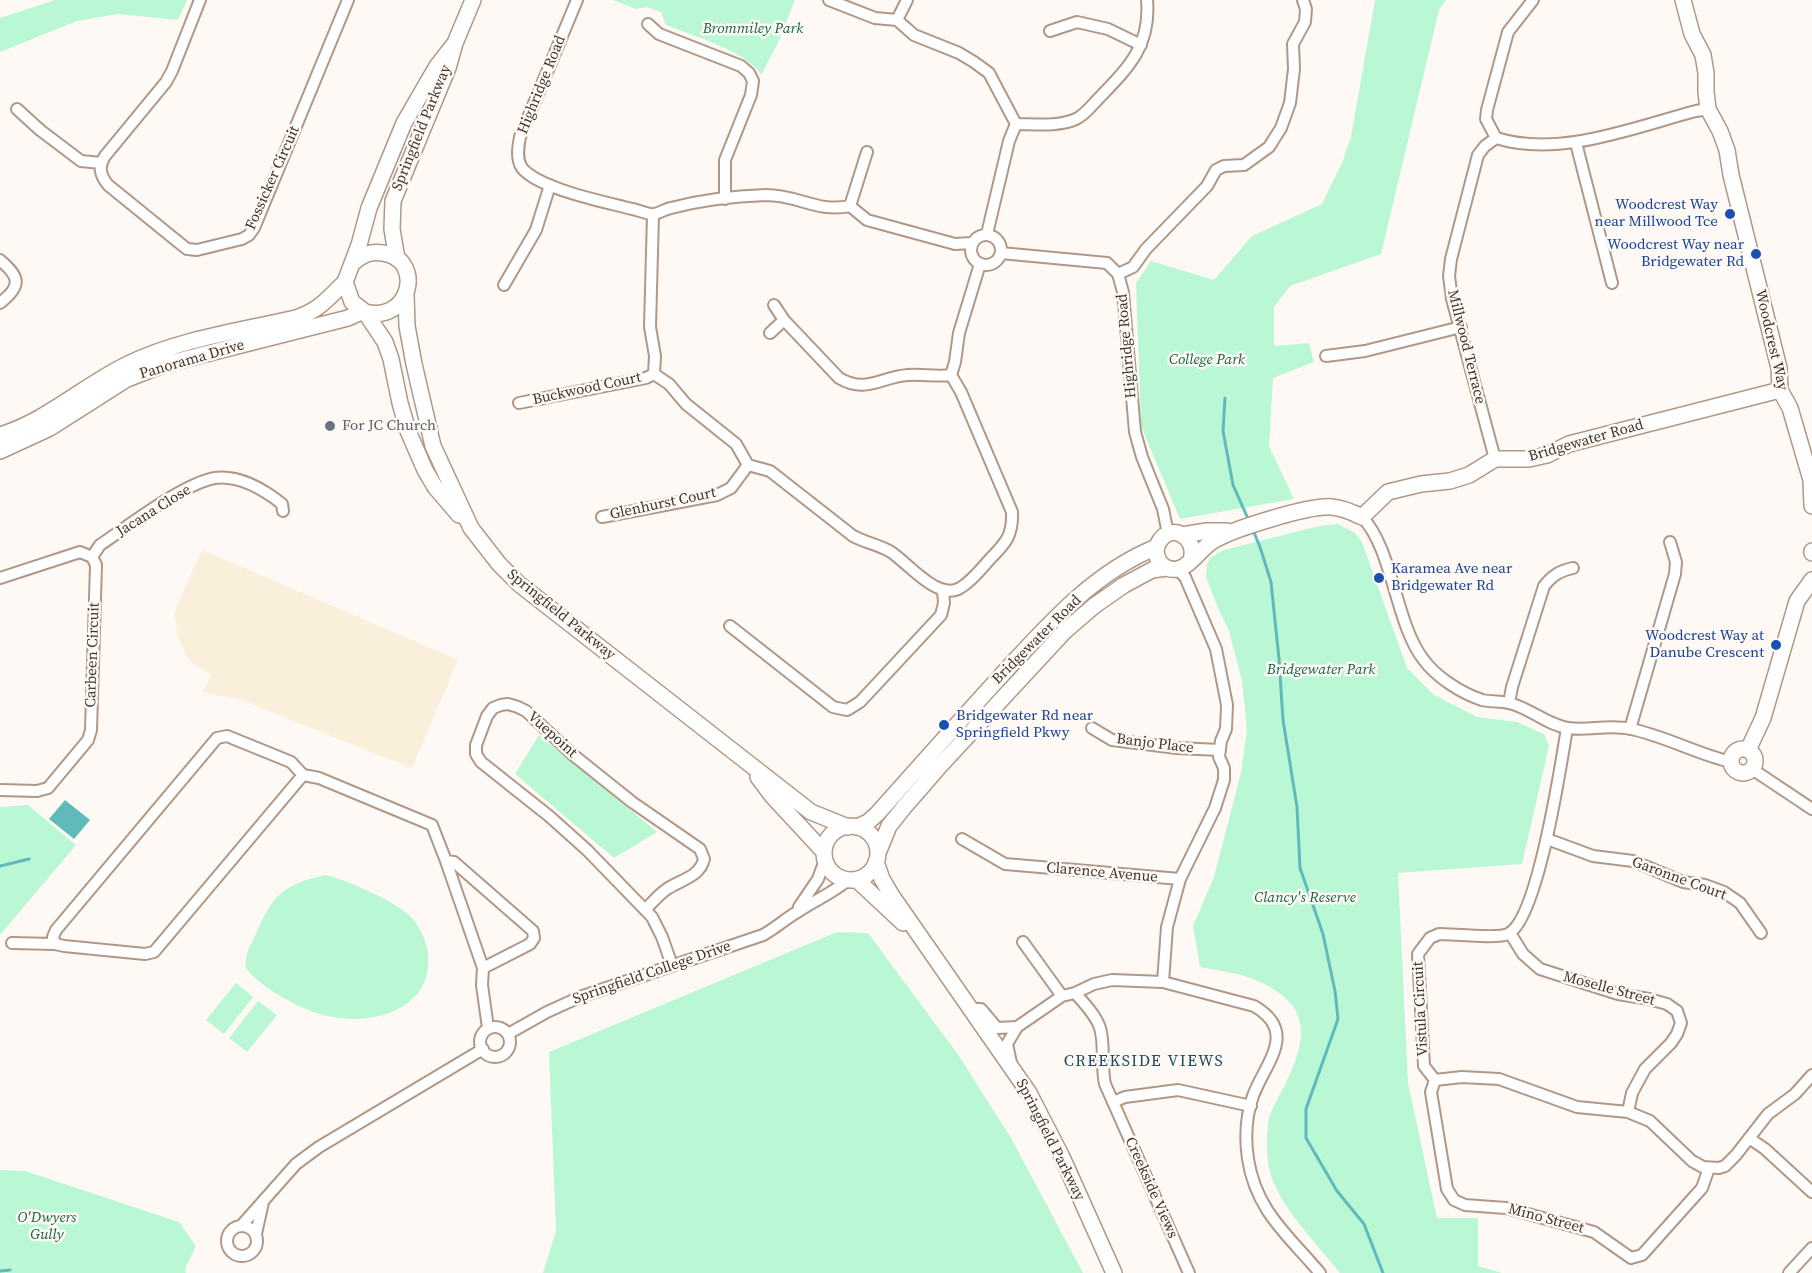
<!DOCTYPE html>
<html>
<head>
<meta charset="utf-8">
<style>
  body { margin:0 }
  canvas { display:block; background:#fff9f5 }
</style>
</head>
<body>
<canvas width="1812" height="1273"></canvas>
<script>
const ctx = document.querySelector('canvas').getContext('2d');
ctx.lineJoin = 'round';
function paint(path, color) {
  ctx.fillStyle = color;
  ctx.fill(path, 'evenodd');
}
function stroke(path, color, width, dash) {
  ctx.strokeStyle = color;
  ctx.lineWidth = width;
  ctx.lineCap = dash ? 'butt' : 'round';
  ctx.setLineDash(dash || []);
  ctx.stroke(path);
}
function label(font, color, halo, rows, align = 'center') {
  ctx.font = font + ' "Source Serif 4",serif';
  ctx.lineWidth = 5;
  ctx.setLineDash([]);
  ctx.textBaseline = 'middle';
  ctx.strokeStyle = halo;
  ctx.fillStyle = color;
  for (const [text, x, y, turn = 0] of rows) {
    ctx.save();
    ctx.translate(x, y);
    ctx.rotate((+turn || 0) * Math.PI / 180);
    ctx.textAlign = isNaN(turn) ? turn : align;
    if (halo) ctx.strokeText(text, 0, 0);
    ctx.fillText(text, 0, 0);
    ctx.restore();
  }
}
const industrial = new Path2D(`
  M202 550 458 660 412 768 239 699 202 692 212 675 189 661 178 637 174 613Z`);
const green = new Path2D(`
  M55 0H187L178 20 118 14 77 21 0 52V18Z
  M613 0H795L778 43 761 75C747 51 693 36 666 25L661 12 647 7 636 9Z
  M1375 0H1446L1439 10 1381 254 1290 286 1274 307V346L1309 343 1314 362 1273 378 1269 446 1294 499 1180 519 1141 426 1136 283 1151 261 1214 280 1252 236 1322 204 1342 163 1351 137Z
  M1338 524 1355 533 1362 542 1407 668 1434 695 1477 717 1517 722 1544 734 1549 746 1522 864 1398 873 1408 1083 1437 1218H1478V1266L1502 1273H1340C1318 1245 1276 1203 1269 1168 1266 1152 1266 1134 1269 1118 1272 1107 1280 1095 1285 1085 1308 1038 1312 1005 1258 981 1241 973 1219 971 1200 967L1193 926 1214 877 1241 773 1247 730 1242 681 1229 631 1218 608 1206 577 1207 564 1211 557 1224 550 1319 526Z
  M539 735 657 832 614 858 515 774Z
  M28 805 76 845 0 935V807Z
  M325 875C342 879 356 885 372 893 385 899 399 906 410 916 433 939 436 981 410 1001 378 1027 327 1022 293 1003 276 994 257 983 246 968 244 956 250 946 255 936 272 896 281 885 325 875Z
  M837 932 868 933 959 1056 1011 1138 1083 1273H543L556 1231 549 1052Z
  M236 983 253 997 224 1034 206 1020Z
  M258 1001 277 1015 247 1052 229 1038Z
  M0 1170 25 1171 179 1222 196 1246 185 1269 186 1273H0Z`);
const water = new Path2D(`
  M65 800 90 820 74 839 49 819Z`);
const stream = new Path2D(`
  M1225 398 1223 431 1233 485 1249 521
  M1253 530 1260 547 1271 582 1279 659 1283 720 1297 807 1300 868 1323 934 1335 991 1338 1019 1306 1109V1138L1337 1191 1364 1224 1383 1273
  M0 866 29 859
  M0 1271 10 1270`);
const street = new Path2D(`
  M200 0 172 71 166 82 105 156C98 167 100 175 108 185L177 241 187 249 197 250 242 239 249 235 254 228 348 0
  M577 0 520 137C518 147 516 159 522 168 539 189 606 202 632 209 639 210 648 215 654 214 660 213 665 209 671 208 701 200 735 196 766 195 799 195 817 213 850 206L867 220 955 244 971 243
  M829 0 875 18 897 20 914 35 959 53 974 62 989 73 1016 124 1009 141 987 234
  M897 20 907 0
  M648 24 659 34 741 66 749 73 753 81 751 95 725 160V199
  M1050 31 1077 22 1108 29 1141 45
  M17 109 40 130 81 161 101 163
  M1016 124C1035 124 1058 127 1076 119 1085 115 1093 104 1100 97 1129 67 1151 45 1147 0
  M1496 138 1486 119 1487 110 1508 32 1533 0
  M1576 143 1612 283
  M850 206 867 152
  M653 215 650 327 655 356 654 374 669 384 686 404 736 444 748 465 770 471 853 536C866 543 880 545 891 552 909 564 938 601 960 588 972 581 981 569 990 559 1006 543 1013 535 1012 512L961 392 951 375 955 362 959 333 980 264
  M971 250a15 15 0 1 1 30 0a15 15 0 1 1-30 0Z
  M1001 253 1107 263 1118 274 1123 292 1135 432 1142 457 1163 509 1168 534
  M0 260C20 277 22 286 0 303
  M1118 274 1133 267 1146 249 1207 186 1216 170 1224 166 1244 165 1269 147 1281 128 1290 103 1294 69 1293 44 1305 22 1306 9 1303 0
  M504 285 536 230 550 185
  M784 320 839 378C866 394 880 377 908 375 923 374 936 377 951 375
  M770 333 784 320 774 305
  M1326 356 1365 351 1461 327
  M519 403 646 378 654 374
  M1495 459 1452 299 1449 276 1451 259 1478 155 1485 146 1496 138C1560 158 1634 127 1696 111L1708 109
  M602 517 717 495 731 488 748 465
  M1362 517C1393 549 1395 622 1423 659 1436 677 1461 693 1482 700 1491 702 1501 701 1509 703 1530 708 1547 725 1568 728 1589 731 1608 724 1631 729 1665 736 1697 754 1731 762
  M92 557 100 545C127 527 184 483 215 478 240 475 263 489 282 504L283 511
  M0 578 80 552 92 557 96 565 91 730 88 740 48 788 37 791 0 790
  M730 626 833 707 847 710 860 702 941 615 944 603 943 591
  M1509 703 1512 687 1544 586C1552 576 1559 571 1573 568
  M1092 728 1112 740 1177 748 1220 750
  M1567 728C1561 764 1538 919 1508 934 1498 939 1453 934 1439 934L1430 938 1418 954 1424 1066 1435 1080 1462 1077 1499 1079 1577 1107 1628 1112 1650 1121 1692 1161 1703 1167 1719 1168 1725 1166 1736 1155 1768 1114 1795 1094 1812 1075
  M1630 729 1675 574 1676 562 1670 542
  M1752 769 1812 809
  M303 775 291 762 227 736 217 738 56 930 53 937 55 944 64 946 145 954 154 952 303 775 319 778 432 825 446 861 483 968 482 985 488 1028
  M962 839 1005 864 1180 879 1215 808 1224 780V768L1219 757 1221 741 1226 729 1227 705 1216 649 1185 577 1177 569
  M1547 839 1593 856 1633 861 1683 882 1705 885 1724 892 1740 903 1761 933
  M446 861 454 862 533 931 534 938 530 944 483 968
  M799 907 818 879 825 860
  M645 910C652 903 659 894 667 889 680 880 700 877 704 859L700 849 632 802 572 754 526 711 518 707 508 704 501 705 493 708 487 716 476 745V754L481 762 549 816 587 850 652 917 662 937 672 965
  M1510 933 1523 954 1540 969 1618 994 1649 999 1667 1004 1677 1011 1681 1023 1677 1034 1671 1043 1645 1069 1632 1093 1628 1112
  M1023 942 1062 996
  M12 943 55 944
  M1163 982 1167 927 1180 879
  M1075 993C1083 1002 1096 1015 1100 1028 1105 1044 1101 1066 1105 1084L1189 1273
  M972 1009H981L997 1028 1017 1027 1062 996 1075 993 1094 984 1112 980 1163 982 1254 1006C1299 1032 1265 1063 1253 1096 1246 1116 1245 1139 1248 1159 1256 1211 1288 1235 1320 1273
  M480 1042a15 15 0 1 1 30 0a15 15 0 1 1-30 0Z
  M508 1034 547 1012 580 997 763 935C776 928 786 918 799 911 815 900 833 893 848 880
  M1011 1063 1007 1044 1017 1027
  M1435 1080 1431 1092 1447 1189 1454 1200 1465 1205 1506 1208 1594 1232 1631 1258 1642 1255 1702 1188 1709 1168
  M1113 1102 1125 1097 1178 1090 1251 1106
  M1749 1138 1765 1149 1812 1192
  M227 1241a15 15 0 1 1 30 0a15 15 0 1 1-30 0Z
  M241 1226 296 1164 319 1147 483 1049
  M256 1234 263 1202
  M1789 1273 1812 1248`);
const secondary = new Path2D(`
  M1683 0 1692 34 1703 55 1706 73V92L1708 109 1720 131 1727 150 1731 175 1779 368 1780 390 1790 408 1811 480 1812 506
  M455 43 437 66 404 123 369 208 359 245 345 282 352 302 365 312 385 342 391 359 400 403 408 431 425 470 435 487 459 515
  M397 259 392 229 393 201 448 68 455 43 473 0
  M353 263C362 255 370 251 383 253 425 259 411 324 365 312
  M406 295 407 326 414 364 433 446 471 528 499 564 519 584 811 812 848 827
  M0 435C47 421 84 385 128 364 180 339 239 331 296 318 320 310 327 299 345 282
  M0 451 50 428 127 379 166 364 348 318 363 311
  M1182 535 1207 531H1227
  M1812 551V553
  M1191 560C1198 537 1171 522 1159 542 1151 555 1162 572 1177 569 1189 568 1202 547 1213 541 1232 529 1310 505 1332 507 1343 508 1352 512 1362 517L1388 492 1421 484 1450 481 1469 475 1495 459H1529L1547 455 1569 444 1780 390
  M1731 761a12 12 0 1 1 24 0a12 12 0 1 1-24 0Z
  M1748 750 1763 718 1797 601 1812 580
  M758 777 773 797 824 852
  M824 853a27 27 0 1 1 54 0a27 27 0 1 1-54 0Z
  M857 827 868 822 877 814C918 768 958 723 999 678 1044 629 1093 572 1157 547
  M878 853 889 826 905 806 938 768 1065 631 1094 606 1124 585 1152 570 1166 568
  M876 862 882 879 892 896 1029 1093 1062 1157 1114 1273
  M857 880 903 923`);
const markers = [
  [1730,214,6,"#1a4fb4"],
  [1756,254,6,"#1a4fb4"],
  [330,426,6,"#6b7280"],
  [1379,578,6,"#1a4fb4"],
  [1776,645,6,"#1a4fb4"],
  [944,725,6,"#1a4fb4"]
];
const parkNames = [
  ["Brommiley Park",753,29],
  ["College Park",1207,360],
  ["Bridgewater Park",1321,670],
  ["Clancy's Reserve",1305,898],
  ["O'Dwyers",47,1218],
  ["Gully",47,1235]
];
const streetNames = [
  ["Highridge Road",542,85,-68],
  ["Springfield Parkway",422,128,-68],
  ["Fossicker Circuit",273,178,-66],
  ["Woodcrest Way",1771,340,77],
  ["Highridge Road",1127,346,-95],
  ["Millwood Terrace",1466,347,76],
  ["Panorama Drive",192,360,-16],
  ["Buckwood Court",587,389,-12],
  ["Bridgewater Road",1586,441,-16],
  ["Glenhurst Court",663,504,-12],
  ["Jacana Close",154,511,-32],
  ["Springfield Parkway",561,615,39],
  ["Bridgewater Road",1037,640,-45],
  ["Carbeen Circuit",93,655,-88],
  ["Vuepoint",552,735,42],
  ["Banjo Place",1155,744,7],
  ["Clarence Avenue",1102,873,5],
  ["Garonne Court",1679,879,20],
  ["Springfield College Drive",652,973,-19],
  ["Moselle Street",1609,989,15],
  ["Vistula Circuit",1421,1009,-93],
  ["Springfield Parkway",1050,1140,63],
  ["Creekside Views",1151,1188,66],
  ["Mino Street",1546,1219,15]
];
const transitNames = [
  ["Woodcrest Way",1718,205],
  ["near Millwood Tce",1718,222],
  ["Woodcrest Way near",1744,245],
  ["Bridgewater Rd",1744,262],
  ["Karamea Ave near",1391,569,"left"],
  ["Bridgewater Rd",1391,586,"left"],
  ["Woodcrest Way at",1764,636],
  ["Danube Crescent",1764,653],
  ["Bridgewater Rd near",956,716,"left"],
  ["Springfield Pkwy",956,733,"left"]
];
const worshipNames = [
  ["For JC Church",342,426]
];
const neighbourhoodNames = [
  ["CREEKSIDE VIEWS",1144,1062]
];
paint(industrial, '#faefda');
paint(green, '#b9f7d5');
paint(water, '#61baba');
stroke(stream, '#61baba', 3);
stroke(street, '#b19886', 14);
stroke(secondary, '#b19886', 18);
stroke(street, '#fff', 10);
stroke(secondary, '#fff', 15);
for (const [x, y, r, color] of markers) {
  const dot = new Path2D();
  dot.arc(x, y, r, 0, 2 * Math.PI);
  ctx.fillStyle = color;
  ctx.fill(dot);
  stroke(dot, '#fff9f5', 2);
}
label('italic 15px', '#166544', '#fff9f5', parkNames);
label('15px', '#40362e', '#fff9f5', streetNames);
label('15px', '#164399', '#fff9f5', transitNames, 'right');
label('15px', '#5b616d', '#fff9f5', worshipNames, 'left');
ctx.letterSpacing = '1.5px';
label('16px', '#1e4c60', '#fff9f5', neighbourhoodNames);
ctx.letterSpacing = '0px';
</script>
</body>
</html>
